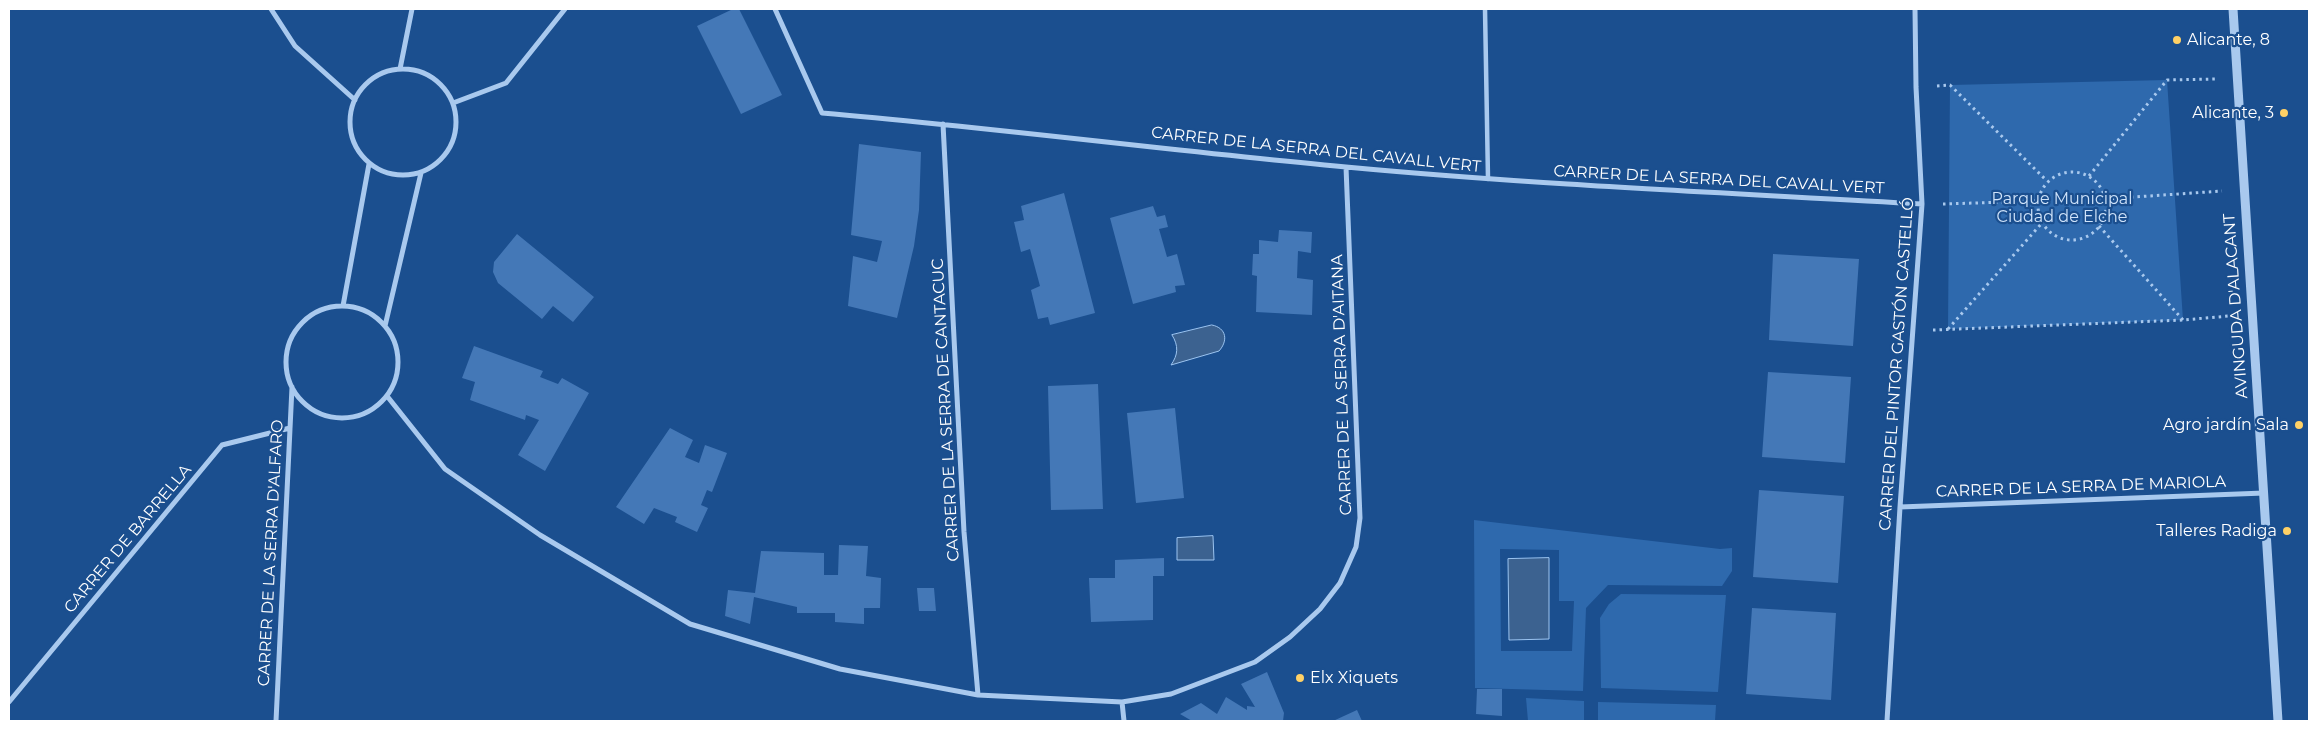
<!DOCTYPE html>
<html>
<head>
<meta charset="utf-8">
<style>
  body { margin:0 }
  #map { position:relative; width:2318px; height:730px; overflow:hidden; background:#1b4f8f; font-family:Montserrat,sans-serif }
  canvas { display:block }
  .frame { position:absolute; inset:0; border:10px solid #fff; pointer-events:none }
</style>
</head>
<body>
<div id="map">
<canvas width="2318" height="730"></canvas>
<div class="frame"></div>
</div>
<script>
const ctx = document.querySelector('canvas').getContext('2d');
ctx.lineJoin = 'round';
function paint(path, color) {
  ctx.fillStyle = color;
  ctx.fill(path, 'evenodd');
}
function stroke(path, color, width, dash) {
  ctx.strokeStyle = color;
  ctx.lineWidth = width;
  ctx.lineCap = dash ? 'butt' : 'round';
  ctx.setLineDash(dash || []);
  ctx.stroke(path);
}
function label(font, color, halo, rows, align = 'center') {
  ctx.font = font + ' Montserrat,sans-serif';
  ctx.lineWidth = 4.5;
  ctx.setLineDash([]);
  ctx.textBaseline = 'middle';
  ctx.strokeStyle = halo;
  ctx.fillStyle = color;
  for (const [text, x, y, turn = 0] of rows) {
    ctx.save();
    ctx.translate(x, y);
    ctx.rotate((+turn || 0) * Math.PI / 180);
    ctx.textAlign = isNaN(turn) ? turn : align;
    if (halo) ctx.strokeText(text, 0, 0);
    ctx.fillText(text, 0, 0);
    ctx.restore();
  }
}
const green = new Path2D(`
  M2167 80 2183 320 1948 329 1950 85Z
  M1474 520 1720 549 1732 548V571L1722 586 1608 585 1586 608 1583 691 1475 688ZM1500 549 1559 550V601H1574L1572 651H1501Z
  M1621 594 1726 595 1718 692 1601 688 1600 618 1609 604Z
  M1526 698 1584 701V721H1528Z
  M1598 702 1716 705 1715 721H1598Z`);
const water = new Path2D(`
  M1212 325C1227 328 1228 341 1219 351L1171 365C1178 355 1179 346 1172 335Z
  M1213 536 1214 560H1177V538Z
  M1549 558V639L1509 640 1508 559Z`);
const building = new Path2D(`
  M733 9H739L782 95 741 114 697 26Z
  M859 144 921 152 919 210 914 246 897 318 848 306 853 256 877 262 882 241 851 235Z
  M1064 193 1095 313 1050 325 1048 317 1038 319 1031 290 1040 286 1030 249 1021 252 1014 222 1024 220 1021 206Z
  M1153 206 1157 217 1165 215 1168 227 1159 229 1167 257 1177 254 1185 285 1175 286 1176 292 1133 304 1110 218Z
  M1279 230 1312 232 1311 253 1298 251 1297 278 1313 280 1312 315 1256 312 1257 276 1252 275 1253 254H1259V240L1278 242Z
  M517 234 594 297 573 322 553 306 542 319 498 283 493 272 494 262Z
  M1773 254 1859 259 1853 346 1769 340Z
  M474 346 543 371 540 377 558 384 562 378 589 393 545 471 518 455 539 420 526 415 525 420 470 400 475 382 462 378Z
  M1768 372 1851 377 1845 463 1762 457Z
  M1098 384 1103 509 1051 510 1048 386Z
  M1175 408 1184 498 1136 503 1127 413Z
  M670 428 693 440 685 457 699 463 705 445 727 453 712 492 707 490 701 505 708 508 697 532 675 522 677 517 654 508 644 524 616 507Z
  M1759 490 1844 496 1838 583 1753 577Z
  M839 545 868 546 866 576 881 578 880 608H864V624L835 622V613H797V607L754 597 750 624 725 616 728 590 755 593 761 551 824 553V575H838Z
  M1164 558V576H1153V620L1091 622 1089 578H1115V560Z
  M917 588H934L936 611H919Z
  M1752 608 1836 613 1831 700 1746 694Z
  M1267 672 1284 713 1283 721H1192L1180 714 1201 703 1217 714 1226 697 1247 710V706L1255 707 1241 684Z
  M1477 689H1502V716L1476 714Z
  M1357 710 1362 721H1333Z`);
const path = new Path2D(`
  M1937 86 1950 85 2047 181
  M2038 206a34 34 0 1 1 68 0a34 34 0 1 1-68 0Z
  M2089 176 2167 80 2215 79
  M2105 199 2222 191
  M1943 204 2037 201
  M2099 226 2183 320
  M1948 329 2042 223
  M1933 330 2183 320 2229 316`);
const pedestrian = new Path2D(`
  M1485 9 1488 179`);
const minor = new Path2D(`
  M271 9 295 46 355 100
  M775 9 822 113C997 128 1172 151 1346 167 1538 185 1730 193 1922 204
  M350 122a53 53 0 1 1 106 0a53 53 0 1 1-106 0Z
  M400 69 412 9
  M453 103 506 83 565 9
  M943 124 964 532 978 695
  M343 306 369 164
  M286 362a56 56 0 1 1 112 0a56 56 0 1 1-112 0Z
  M385 326 421 173
  M387 396 445 469 540 535 690 624 840 669 978 695 1122 702 1171 694 1255 662 1290 637 1320 609 1340 583 1356 547 1360 518 1346 167
  M1900 507 2264 493
  M9 702 222 445 290 428
  M1122 702 1124 721
  M276 721 292 387
  M1887 721 1900 507 1922 204 1916 87 1915 9`);
const tertiary = new Path2D(`
  M2233 9 2278 721`);
const markers = [
  [2177,40,5,"#ffd166"],
  [2284,113,5,"#ffd166"],
  [2299,425,5,"#ffd166"],
  [2287,531,5,"#ffd166"],
  [1300,678,5,"#ffd166"]
];
const poiNames = [
  ["Alicante, 8",2187,40,"left"],
  ["Alicante, 3",2274,113],
  ["Agro jardín Sala",2289,425],
  ["Talleres Radiga",2277,531],
  ["Elx Xiquets",1310,678,"left"]
];
const streetNames = [
  ["CARRER DE LA SERRA DEL CAVALL VERT",1316,150,6],
  ["CARRER DE LA SERRA DEL CAVALL VERT",1719,180,3],
  ["AVINGUDA D'ALACANT",2236,306,-94],
  ["CARRER DEL PINTOR GASTÓN CASTELLÓ",1897,364,-86],
  ["CARRER DE LA SERRA D'AITANA",1342,385,-92],
  ["CARRER DE LA SERRA DE CANTACUC",946,410,-93],
  ["CARRER DE LA SERRA DE MARIOLA",2081,487,-2],
  ["CARRER DE BARRELLA",128,539,-50],
  ["CARRER DE LA SERRA D'ALFARO",271,553,-87]
];
const parkNames = [
  ["Parque Municipal",2062,199],
  ["Ciudad de Elche",2062,217]
];
paint(green, '#2e69ad');
paint(water, '#3c6290');
stroke(water, '#9cc4f0', 1);
paint(building, '#4478b7');
stroke(path, '#a9c9ee', 3, [2.5, 4]);
stroke(pedestrian, '#a9c9ee', 4.5);
stroke(minor, '#a9c9ee', 5);
stroke(tertiary, '#a9c9ee', 9);
for (const [x, y, r, color] of markers) {
  const dot = new Path2D();
  dot.arc(x, y, r, 0, 2 * Math.PI);
  ctx.fillStyle = color;
  ctx.fill(dot);
  stroke(dot, '#1b4f8f', 2);
}
label('16px', '#fff', '#1b4f8f', poiNames, 'right');
label('16px', '#fff', '#1b4f8f', streetNames);
label('16px', '#cfe3fa', '#1b4f8f', parkNames);
</script>
</body>
</html>
